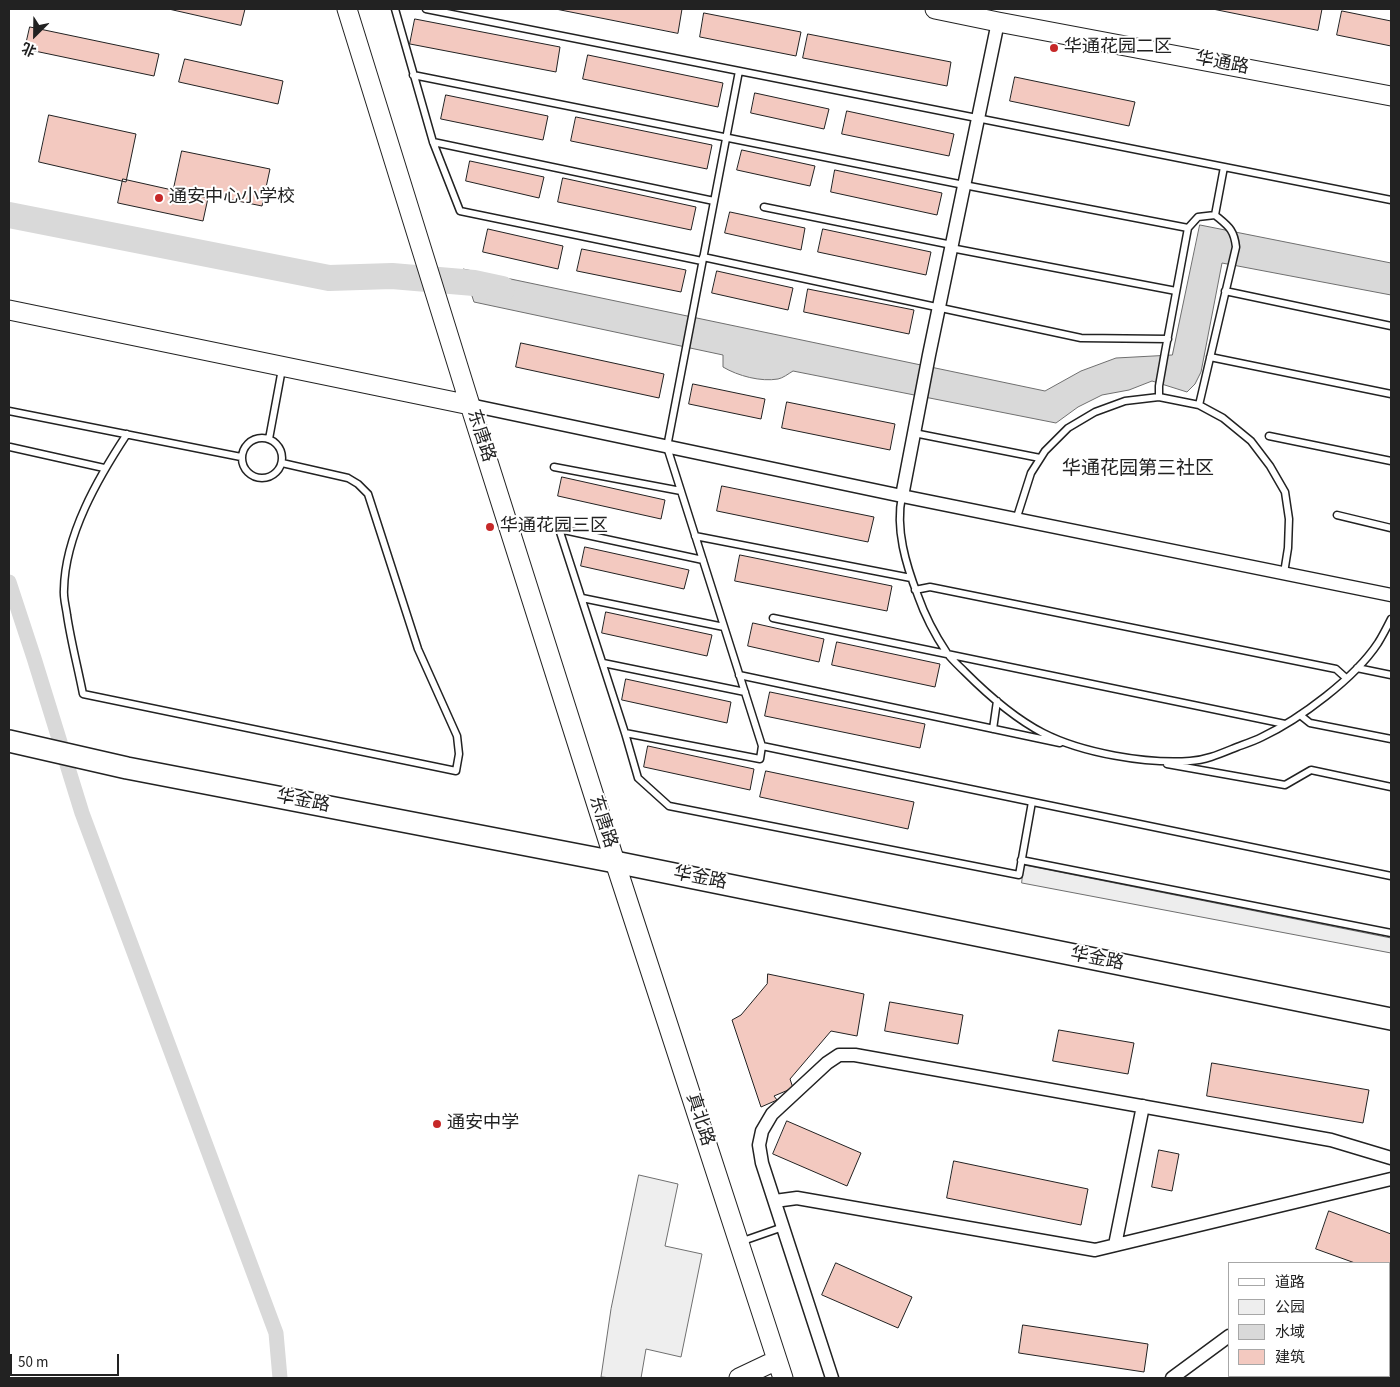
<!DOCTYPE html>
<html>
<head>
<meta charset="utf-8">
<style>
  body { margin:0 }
  #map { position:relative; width:1400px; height:1387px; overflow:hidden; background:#fff; font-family:"Source Sans 3","Noto Sans SC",sans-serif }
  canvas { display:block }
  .frame { position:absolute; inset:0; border:10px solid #222; pointer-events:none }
  .legend { position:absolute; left:1228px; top:1262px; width:162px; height:115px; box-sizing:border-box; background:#fff; border:1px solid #a7a7a7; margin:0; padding:6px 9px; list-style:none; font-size:15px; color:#222 }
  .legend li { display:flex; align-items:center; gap:10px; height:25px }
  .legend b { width:25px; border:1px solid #a7a7a7 }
  .north { position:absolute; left:10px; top:10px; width:50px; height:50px; -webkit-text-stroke:4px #fff; paint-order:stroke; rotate:203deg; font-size:14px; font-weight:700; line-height:20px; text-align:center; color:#222 }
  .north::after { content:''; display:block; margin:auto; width:18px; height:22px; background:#222; clip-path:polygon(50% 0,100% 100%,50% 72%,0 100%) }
  .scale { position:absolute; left:10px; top:1354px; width:109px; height:22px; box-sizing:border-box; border:2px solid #222; border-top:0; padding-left:6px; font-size:15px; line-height:18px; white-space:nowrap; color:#222; -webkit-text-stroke:4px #fff; paint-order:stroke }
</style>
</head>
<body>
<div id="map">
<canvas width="1400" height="1387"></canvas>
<div class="frame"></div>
<ul class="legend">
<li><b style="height:6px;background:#fff"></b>道路</li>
<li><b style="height:14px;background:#eee"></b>公园</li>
<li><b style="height:14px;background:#d9d9d9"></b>水域</li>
<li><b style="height:14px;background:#f3c9c0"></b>建筑</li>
</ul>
<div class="north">北</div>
<div class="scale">50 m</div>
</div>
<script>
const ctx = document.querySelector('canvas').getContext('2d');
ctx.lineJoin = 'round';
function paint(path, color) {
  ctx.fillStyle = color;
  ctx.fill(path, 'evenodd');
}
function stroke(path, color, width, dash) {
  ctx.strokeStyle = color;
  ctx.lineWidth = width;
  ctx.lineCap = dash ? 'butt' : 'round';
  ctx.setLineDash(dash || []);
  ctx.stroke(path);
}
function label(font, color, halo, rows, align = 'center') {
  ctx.font = font + ' "Source Sans 3","Noto Sans SC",sans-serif';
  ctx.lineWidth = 4;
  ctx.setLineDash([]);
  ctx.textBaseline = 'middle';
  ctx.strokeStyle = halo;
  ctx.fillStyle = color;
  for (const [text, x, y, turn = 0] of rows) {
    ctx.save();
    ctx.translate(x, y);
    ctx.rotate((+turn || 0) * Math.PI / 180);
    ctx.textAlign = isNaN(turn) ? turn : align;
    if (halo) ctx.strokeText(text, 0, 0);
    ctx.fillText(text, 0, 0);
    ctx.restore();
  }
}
const green = new Path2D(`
  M639 1175 678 1184 665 1246 702 1254 681 1357 646 1349 641 1378H612L601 1377 611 1309Z`);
const parking = new Path2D(`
  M1024 865 1391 938V953L1022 883Z`);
const water = new Path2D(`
  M1200 225 1391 263V295L1222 263 1201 372 1195 384 1187 392 1152 381 1129 390 1102 395 1078 407 1056 423 793 371C788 374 783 378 778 379 761 382 738 376 723 367V355L474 302 463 269 1045 391 1081 371 1116 358 1172 355Z`);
const canal = new Path2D(`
  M9 582 34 658 82 813 276 1333 280 1378`);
const river = new Path2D(`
  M9 215 329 278 392 276 474 283 502 289`);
const building = new Path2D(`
  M169 9H245L241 25Z
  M556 9H682L678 33Z
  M1213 9H1322L1318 30Z
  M1342 11 1391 21V46L1337 35Z
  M704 13 801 32 796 56 700 37Z
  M415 19 560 47 556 72 410 44Z
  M30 27 159 54 154 76 25 49Z
  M808 34 951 62 947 86 803 58Z
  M588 55 723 83 718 107 583 79Z
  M185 59 283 81 278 104 179 82Z
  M1015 77 1135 102 1129 126 1010 101Z
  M755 93 829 109 824 129 751 113Z
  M446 95 548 116 543 140 441 119Z
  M847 111 954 134 949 156 842 134Z
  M49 115 136 134 126 182 39 162Z
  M576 117 712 145 707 169 571 141Z
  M742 150 815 166 810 186 737 170Z
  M182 151 270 169 262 206 174 188Z
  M470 161 544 177 539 198 466 181Z
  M835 170 942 193 937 215 831 192Z
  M563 178 696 207 691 230 558 202Z
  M123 179 208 198 203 221 118 203Z
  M730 212 805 228 801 250 725 233Z
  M488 229 563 246 558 269 483 252Z
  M823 229 931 252 926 275 818 252Z
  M582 249 686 270 681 292 577 271Z
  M717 271 793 288 788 310 712 293Z
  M808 289 914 310 909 334 804 312Z
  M521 343 664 374 659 398 516 367Z
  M693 384 765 399 761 419 689 404Z
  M787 402 895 424 890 450 782 428Z
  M562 477 665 500 661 519 558 496Z
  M722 486 874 517 868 542 717 511Z
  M585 547 689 570 684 589 581 566Z
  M740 555 892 586 887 611 735 581Z
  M606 612 712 635 707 656 602 633Z
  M753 623 824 639 819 662 748 646Z
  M837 642 940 664 935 687 832 665Z
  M626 679 731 702 727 723 622 700Z
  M770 692 925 724 920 748 765 716Z
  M648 746 754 769 750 790 644 767Z
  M766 771 914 802 908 829 760 797Z
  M768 974 864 994 857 1036 831 1031 790 1079 793 1088 774 1096 777 1100 761 1107 732 1020 741 1015 767 984Z
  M890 1002 963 1015 958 1044 885 1031Z
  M1059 1030 1134 1043 1128 1074 1053 1061Z
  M1212 1063 1369 1090 1363 1123 1207 1096Z
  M787 1121 861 1153 847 1186 773 1154Z
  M1159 1150 1179 1154 1172 1191 1152 1187Z
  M954 1161 1088 1189 1081 1225 947 1198Z
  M1329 1211 1391 1234V1277L1389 1276V1263H1355L1316 1249Z
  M836 1263 912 1297 898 1328 822 1295Z
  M1023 1325 1148 1344 1144 1372 1019 1353Z`);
const lane = new Path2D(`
  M395 9 433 142 460 211 702 261
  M426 9 1391 200
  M413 75 964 185 1188 228
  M433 142 714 201
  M764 207 952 245
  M1215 215 1224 167
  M951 248 1176 291
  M703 257 1081 338 1168 339
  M1225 291 1391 326
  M1210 357 1391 394
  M1159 397V386L1165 352 1188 228 1198 217 1215 215C1228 226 1234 229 1236 247L1199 405
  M9 411 241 457
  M914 433 1040 458
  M127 434C98 478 65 535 64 589 63 597 66 607 67 615 71 642 78 668 83 694L456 771 459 754 457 736 418 649 368 494 358 484 348 478 282 463
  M1269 436 1391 461
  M242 458a20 20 0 1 1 40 0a20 20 0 1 1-40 0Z
  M269 439 282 369
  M10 447 104 468
  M554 467 681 491
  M902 496C895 529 906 565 918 596 925 616 935 635 947 653 952 660 959 666 965 672 988 695 1014 718 1043 733 1082 753 1146 764 1190 761 1207 760 1222 753 1237 747 1245 744 1254 741 1262 737 1300 719 1355 678 1378 643 1383 635 1387 627 1391 619
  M1337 515 1391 528
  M1016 520 1031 473 1045 451 1068 428 1095 412 1125 401 1159 397 1199 405 1223 418 1251 441 1270 466 1285 492 1289 519 1288 548 1284 573
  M695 536 911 578
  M703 560 559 529 625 733 638 778 669 806 1019 875 1032 802
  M915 590 930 587 1336 669 1346 678
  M582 598 724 627
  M773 618 1285 724
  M603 663 745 692
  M1357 668 1391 675
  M739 675 1060 743
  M1300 715 1310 723 1391 739
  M993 729 997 701
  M625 733 760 759 762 746 667 447 739 71
  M762 746 1391 876
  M1167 764 1285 785 1311 770 1391 787
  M1021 860 1391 933
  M740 1242 783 1227`);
const street = new Path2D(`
  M470 405 902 496 1391 595
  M902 496 929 355 998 22
  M775 1201 797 1198 1095 1250 1391 1179
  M1115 1245 1143 1106
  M1389 1308 1391 1309
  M832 1378 762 1163 759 1145 762 1131 772 1114 827 1063 839 1055H855L1331 1140 1391 1158
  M1172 1378 1229 1336`);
const secondary = new Path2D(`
  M347 9 470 405 615 862 783 1378
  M935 9 998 22 1391 96
  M9 310 470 405
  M739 1378 777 1360`);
const primary = new Path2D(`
  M9 741 127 768 615 862 1391 1019`);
const markers = [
  [1054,48,5,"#c62828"],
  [159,198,5,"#c62828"],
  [490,527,5,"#c62828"],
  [437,1124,5,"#c62828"]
];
const poiNames = [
  ["华通花园二区",1064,48],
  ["通安中心小学校",169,198],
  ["华通花园三区",500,527],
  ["通安中学",447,1124]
];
const streetNames = [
  ["华通路",1222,64,11],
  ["东唐路",480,436,72],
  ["华金路",303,802,11],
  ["东唐路",602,822,72],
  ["华金路",700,879,11],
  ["华金路",1097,960,11],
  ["真北路",699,1120,72]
];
const neighbourhoodNames = [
  ["华通花园第三社区",1138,470]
];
paint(green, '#eee');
stroke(green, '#6f6f6f', 1);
paint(parking, '#ededed');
stroke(parking, '#6f6f6f', 1);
paint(water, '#d9d9d9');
stroke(water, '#6f6f6f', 1);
stroke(canal, '#d9d9d9', 15);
stroke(river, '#d9d9d9', 26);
paint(building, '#f3c9c0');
stroke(building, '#222', 1);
stroke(lane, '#222', 9);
stroke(street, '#222', 15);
stroke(secondary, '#222', 21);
stroke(primary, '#222', 24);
stroke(lane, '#fff', 6);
stroke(street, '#fff', 12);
stroke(secondary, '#fff', 19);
stroke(primary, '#fff', 21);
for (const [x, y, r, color] of markers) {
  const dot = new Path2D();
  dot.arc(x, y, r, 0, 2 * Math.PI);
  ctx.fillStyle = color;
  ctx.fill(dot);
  stroke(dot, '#fff', 2);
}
label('18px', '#222', '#fff', poiNames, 'left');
label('18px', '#222', '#fff', streetNames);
label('19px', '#222', '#fff', neighbourhoodNames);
</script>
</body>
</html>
